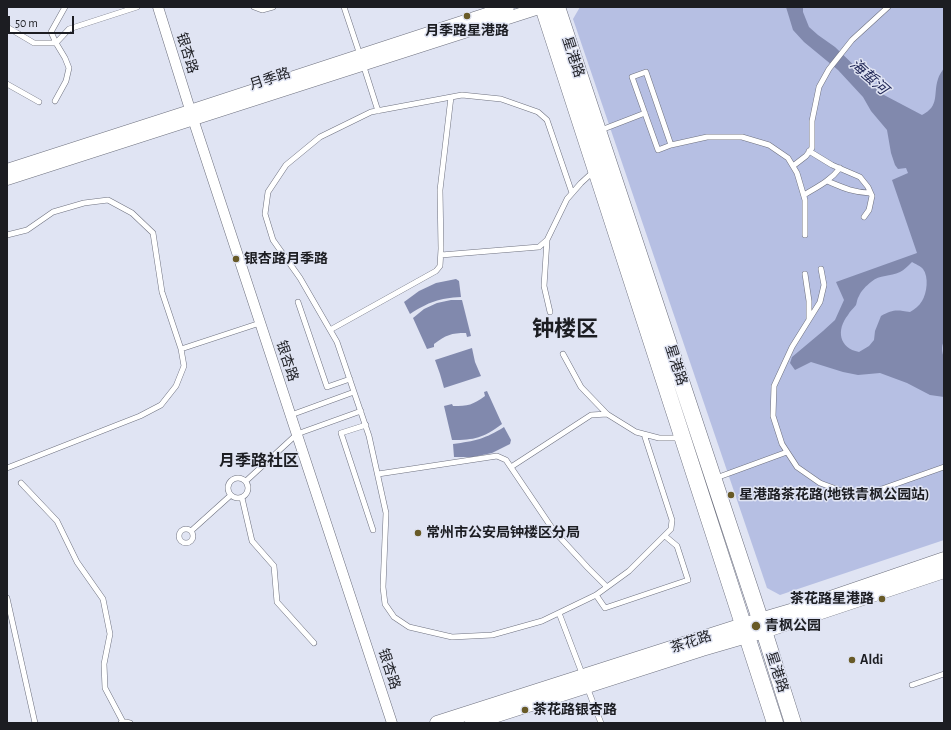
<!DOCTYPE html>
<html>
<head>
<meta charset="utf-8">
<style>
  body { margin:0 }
  #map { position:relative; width:951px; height:730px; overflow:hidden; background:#e0e4f3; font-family:"Alegreya Sans",sans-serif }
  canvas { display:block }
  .frame { position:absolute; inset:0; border:8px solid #1c1d22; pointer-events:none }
  .scale { position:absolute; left:8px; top:16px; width:66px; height:18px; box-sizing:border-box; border:2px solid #1c1d22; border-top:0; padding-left:5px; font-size:12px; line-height:14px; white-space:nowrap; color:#1c1d22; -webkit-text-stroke:3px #e0e4f3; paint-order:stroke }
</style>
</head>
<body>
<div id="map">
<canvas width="951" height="730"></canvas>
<div class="frame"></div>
<div class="scale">50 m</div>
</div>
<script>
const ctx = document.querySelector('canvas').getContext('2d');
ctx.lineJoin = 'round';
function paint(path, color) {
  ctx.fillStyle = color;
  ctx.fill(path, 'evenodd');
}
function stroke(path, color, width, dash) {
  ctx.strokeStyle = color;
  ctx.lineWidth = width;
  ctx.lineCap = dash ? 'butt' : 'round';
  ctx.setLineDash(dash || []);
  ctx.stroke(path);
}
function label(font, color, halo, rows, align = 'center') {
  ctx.font = font + ' "Alegreya Sans","Noto Sans SC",sans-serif';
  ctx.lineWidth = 3;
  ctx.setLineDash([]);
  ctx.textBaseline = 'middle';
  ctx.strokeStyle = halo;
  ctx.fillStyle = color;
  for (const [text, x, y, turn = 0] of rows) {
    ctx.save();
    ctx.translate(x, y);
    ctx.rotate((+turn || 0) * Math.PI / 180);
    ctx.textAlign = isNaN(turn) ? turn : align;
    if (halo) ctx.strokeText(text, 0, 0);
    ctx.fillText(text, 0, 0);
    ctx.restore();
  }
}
const green = new Path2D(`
  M580 7H944V540L780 595 767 588 573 19Z`);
const water = new Path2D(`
  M786 7H803V12L809 27 818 35 835 47 860 71 873 86 884 95 922 115C940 106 933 94 938 79 939 75 942 71 944 68V341C941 347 942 352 944 358V397L930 395 907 383 880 373 858 375 843 372 811 362 795 370 790 363 792 357 823 331 835 320 844 300 836 282 917 253 892 180 908 173 906 168 898 169 895 165 891 153 887 130 871 111 863 97 838 70 804 42 793 30ZM912 262C915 264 921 266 923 269 929 277 927 293 922 301 919 306 915 309 910 312 897 310 893 309 881 316L875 331 874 340 869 346 859 352C839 348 836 330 848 315 850 311 853 309 856 305 857 302 857 299 859 296 861 291 866 286 871 282 880 274 890 277 900 272 904 270 908 266 912 262Z
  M456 279 459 281 461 297C439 298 429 302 410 314L404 302 419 291 436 283Z
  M451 300H462L471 336 467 337 466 333C451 333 446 335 434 344V347L427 349 413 318 424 309 437 303Z
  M472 348 475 362 481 376 444 388 440 374 435 360Z
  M487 391 502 424C483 438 475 440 452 440L444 406 452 404 453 406C468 406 473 405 485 396L484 392Z
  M504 427 511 440 510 444 492 453 473 457H454L453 444C475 441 485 439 504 427Z`);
const service = new Path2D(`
  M254 7 262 10 273 7
  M344 7 360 55
  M7 27 34 43H56L69 29 137 7
  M363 64 378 111
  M7 84 39 102
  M55 101 66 81 69 68 65 58 56 43 51 32 65 7
  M601 130 645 113
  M671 145 646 72 632 77 658 150 671 145 707 137H742L769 145 788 158 797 173 805 200V235
  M809 151 832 165 860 177 868 187 872 196 869 210 864 217
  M793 166 806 156 812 148V121L819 87 829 69 852 40 888 7
  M827 181C844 188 852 192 870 193
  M572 193 547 120 538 112 501 99 462 95 371 112 320 137 286 165 268 192 265 214 273 240 300 278 337 342 369 436 386 513 383 587 385 604 394 617 409 627 452 637 492 635 542 621 596 595 629 571 671 529 672 520 644 434
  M804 195C817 187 830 181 840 168
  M7 235 27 230 53 212 84 203 108 200 132 213 153 233 162 292 181 349 184 366 176 386 161 405 140 416 7 468
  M441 255 539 247 547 240
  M821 269 824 285 820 302 792 347 774 386 773 416 782 444 797 467 820 483 847 493 876 491 944 467
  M805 274 809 301V319
  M298 302 327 387 350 379
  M550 312 544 286 547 240 567 199 581 183 593 172
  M330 330 436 271 440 266 441 249 440 190 451 97
  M181 349 260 323
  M563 354 581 387 607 414 636 432 659 438H681
  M291 415 354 392
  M366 425 341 433 373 530
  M511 467 591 415 607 414
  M378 474 497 456 506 460 554 531 588 568 607 587
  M228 488a10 10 0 1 1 20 0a10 10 0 1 1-20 0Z
  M716 478 787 452
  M246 481 297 434 361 411
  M21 483 57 521 77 562 103 599 110 634 104 664 105 688 123 722
  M242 498 252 541 274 566 277 602 314 643
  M179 536a7 7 0 1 1 14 0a7 7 0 1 1-14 0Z
  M191 531 231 495
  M596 595 605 608 688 580 677 546 665 536
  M7 598 35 723
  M559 613 583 676
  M912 685 944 674
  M587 687 601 723
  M121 723 126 722 130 723`);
const minor = new Path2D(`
  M158 7 193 119 392 723`);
const tertiary = new Path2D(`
  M7 170 190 111 508 7
  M7 179 542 7`);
const secondary = new Path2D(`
  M437 723 743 625 801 608 944 559
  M472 723 702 649 764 631 944 571`);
const primary = new Path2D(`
  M543 7 775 723
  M557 7 764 631 793 723`);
const markers = [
  [467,16,4,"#685a27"],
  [236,259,4,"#685a27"],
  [731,495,4,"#685a27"],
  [418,533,4,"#685a27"],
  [882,599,4,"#685a27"],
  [756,626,5,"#685a27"],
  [852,660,4,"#685a27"],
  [525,710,4,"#685a27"]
];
const poiNames = [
  ["月季路星港路",467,31,"center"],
  ["银杏路月季路",244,259],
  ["星港路茶花路(地铁青枫公园站)",739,495],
  ["常州市公安局钟楼区分局",426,533],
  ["茶花路星港路",874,599,"right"],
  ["青枫公园",765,626],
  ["Aldi",860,660],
  ["茶花路银杏路",533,710]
];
const streetNames = [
  ["银杏路",187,53,73],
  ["星港路",573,57,72],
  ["月季路",270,79,-18],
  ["银杏路",287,361,72],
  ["星港路",676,365,72],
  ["茶花路",691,642,-18],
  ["银杏路",389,669,72],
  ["星港路",777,672,72]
];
const waterNames = [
  ["海蜇河",869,77,42]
];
const quarterNames = [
  ["月季路社区",259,461]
];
const townNames = [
  ["钟楼区",565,329]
];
paint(green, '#b6bfe3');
paint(water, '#8189ad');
stroke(service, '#6e717f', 6);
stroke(minor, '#6e717f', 11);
stroke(tertiary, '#6e717f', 13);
stroke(secondary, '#6e717f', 15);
stroke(primary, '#6e717f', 17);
stroke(service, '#fff', 5);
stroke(minor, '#fff', 10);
stroke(tertiary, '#fff', 12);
stroke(secondary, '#fff', 14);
stroke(primary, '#fff', 16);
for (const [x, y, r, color] of markers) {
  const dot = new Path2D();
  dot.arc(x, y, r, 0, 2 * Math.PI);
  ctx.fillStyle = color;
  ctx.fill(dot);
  stroke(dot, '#e0e4f3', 1.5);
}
label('bold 14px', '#1c1d22', '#e0e4f3', poiNames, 'left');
label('14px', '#1c1d22', '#e0e4f3', streetNames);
label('italic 15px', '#1e2454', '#e0e4f3', waterNames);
label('bold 16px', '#1c1d22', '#e0e4f3', quarterNames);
label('bold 22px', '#1c1d22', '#e0e4f3', townNames);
</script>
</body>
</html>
